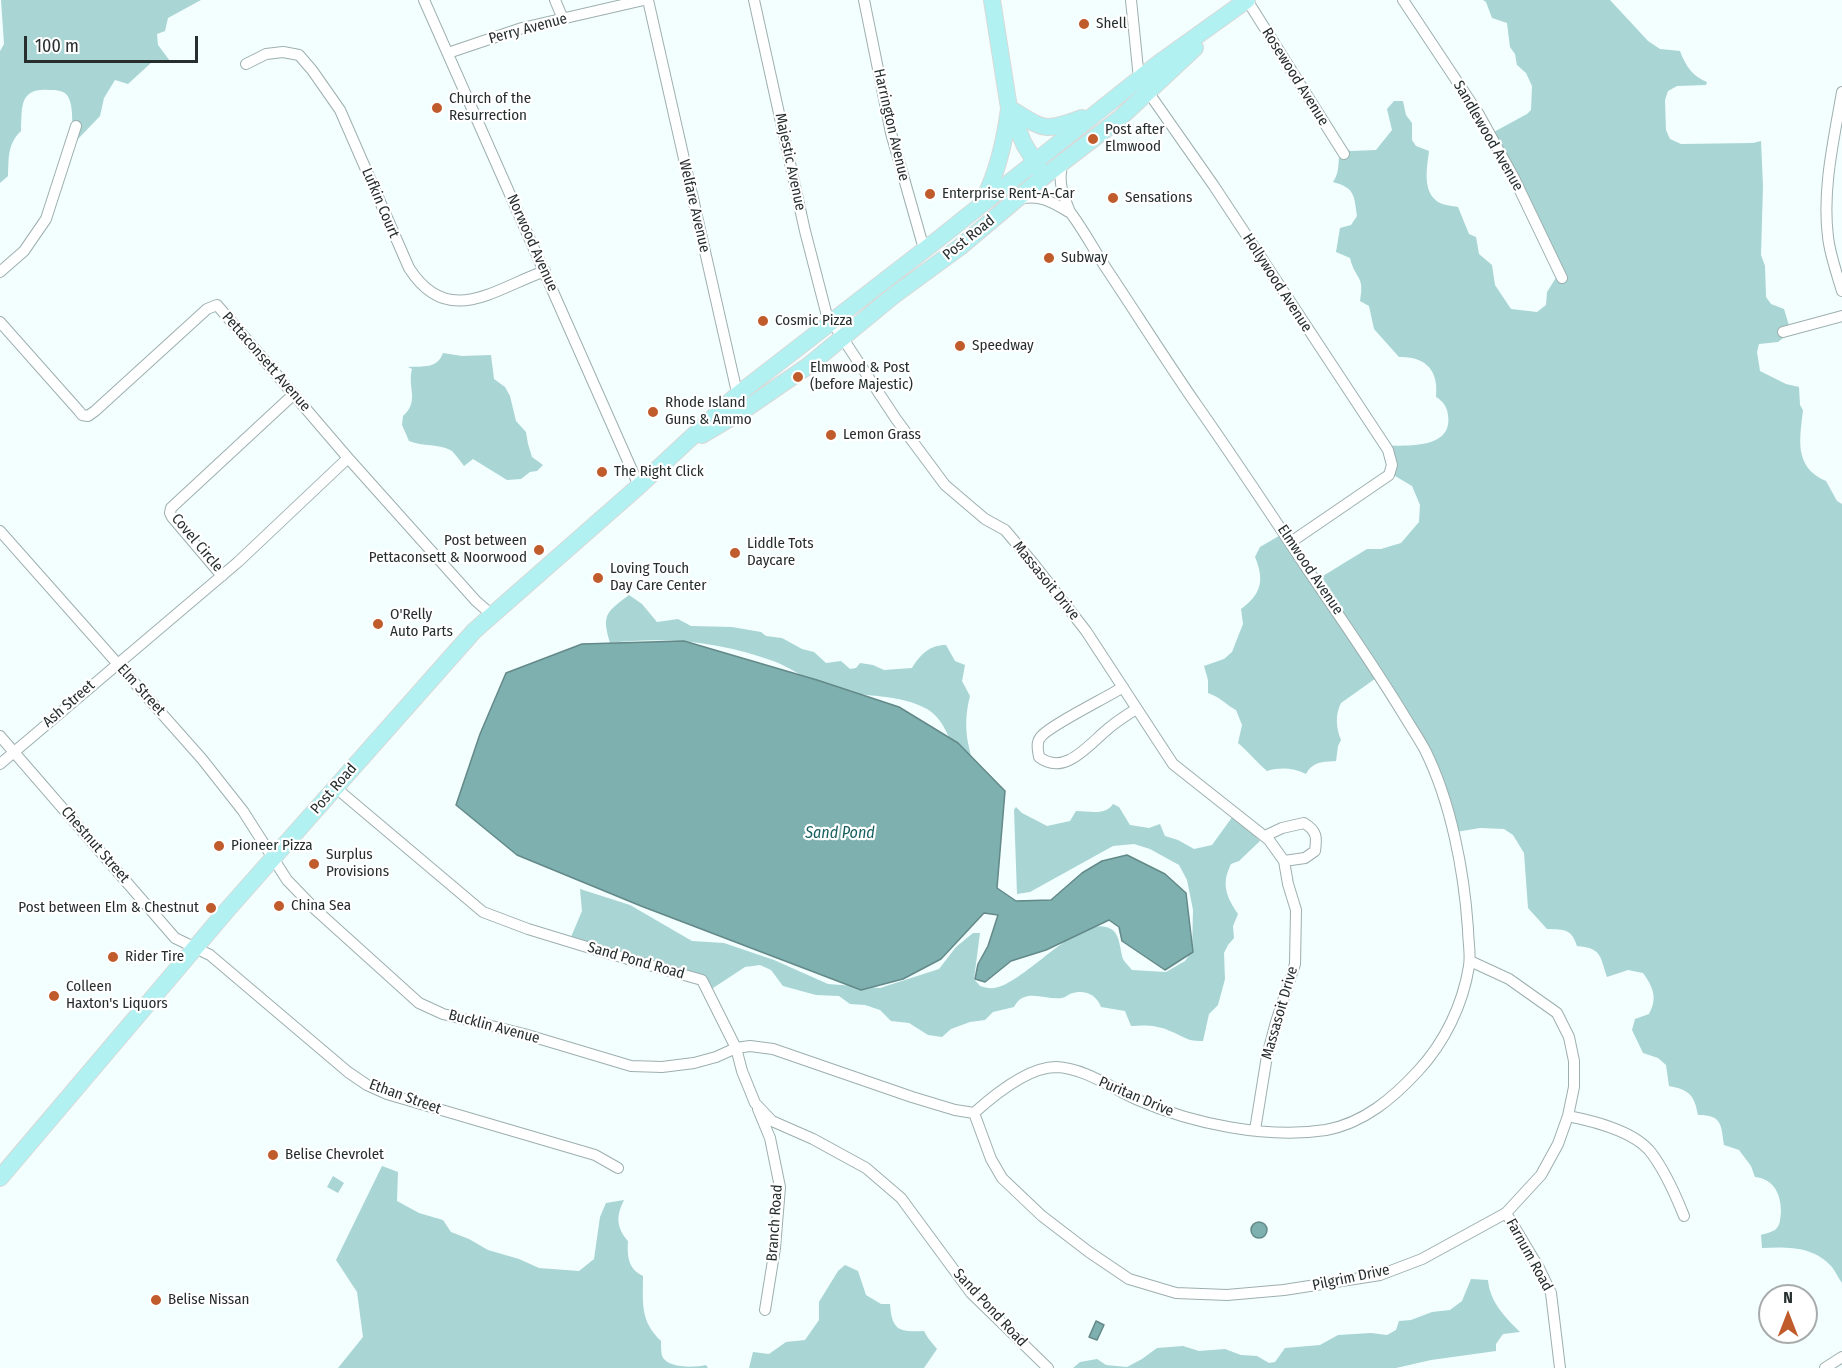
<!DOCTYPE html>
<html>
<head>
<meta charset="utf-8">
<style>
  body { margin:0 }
  #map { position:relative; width:1842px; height:1368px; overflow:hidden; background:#f3fefe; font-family:"Fira Sans Condensed",sans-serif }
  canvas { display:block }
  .north { position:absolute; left:1758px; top:1284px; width:60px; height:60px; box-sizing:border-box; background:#fff; border:2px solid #a8abab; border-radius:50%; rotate:0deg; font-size:16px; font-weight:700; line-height:24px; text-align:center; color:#262e2e }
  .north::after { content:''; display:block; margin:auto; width:21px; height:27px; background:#c05b2b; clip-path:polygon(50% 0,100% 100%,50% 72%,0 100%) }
  .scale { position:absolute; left:24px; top:36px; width:174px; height:27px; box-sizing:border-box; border:3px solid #262e2e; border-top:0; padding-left:8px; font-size:18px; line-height:21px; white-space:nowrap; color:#262e2e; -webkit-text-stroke:4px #fff; paint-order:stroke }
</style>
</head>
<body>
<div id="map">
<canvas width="1842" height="1368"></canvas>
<div class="north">N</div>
<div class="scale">100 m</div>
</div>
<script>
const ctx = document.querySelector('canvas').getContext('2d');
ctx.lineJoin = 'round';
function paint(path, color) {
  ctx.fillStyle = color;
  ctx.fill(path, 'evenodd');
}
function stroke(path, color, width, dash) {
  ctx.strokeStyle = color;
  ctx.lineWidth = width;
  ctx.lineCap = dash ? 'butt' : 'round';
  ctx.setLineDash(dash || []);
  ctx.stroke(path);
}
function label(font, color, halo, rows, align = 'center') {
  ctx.font = font + ' "Fira Sans Condensed",sans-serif';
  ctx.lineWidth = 4.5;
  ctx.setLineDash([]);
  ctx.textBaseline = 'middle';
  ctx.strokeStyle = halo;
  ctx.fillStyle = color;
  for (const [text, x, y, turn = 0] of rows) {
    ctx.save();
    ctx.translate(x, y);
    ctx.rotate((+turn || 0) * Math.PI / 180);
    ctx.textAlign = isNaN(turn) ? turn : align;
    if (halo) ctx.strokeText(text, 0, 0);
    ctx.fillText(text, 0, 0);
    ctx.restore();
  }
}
const green = new Path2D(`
  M1 0H201L168 18 165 31 157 34 158 45 170 61 152 62 128 84 115 80 104 98 100 116 77 140 72 137C72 125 74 105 67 95 62 90 56 90 49 90 19 88 22 107 21 131 7 144 9 159 8 176L0 183V51L4 44Z
  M1483 0H1610L1648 41 1660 49 1680 51C1685 65 1693 77 1707 82L1706 85 1677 86 1668 91 1665 100 1666 130 1670 139 1681 144 1753 143 1761 141 1763 186 1761 255 1765 266 1766 297 1771 304 1784 309 1791 332 1778 342 1759 344 1757 352 1760 371 1786 384 1799 387 1800 405 1803 410C1800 438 1793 467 1826 481L1837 501 1842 504V1283C1838 1278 1836 1272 1832 1267 1813 1246 1788 1247 1762 1248L1761 1235C1765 1234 1771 1232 1775 1230 1781 1225 1780 1218 1781 1212 1781 1194 1774 1179 1755 1177L1751 1166 1739 1150 1724 1145C1721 1124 1722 1115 1698 1115 1694 1094 1689 1090 1669 1086L1666 1065 1658 1058 1643 1053 1632 1030 1635 1019 1649 1014C1658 998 1653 987 1643 973L1628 970 1607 977C1600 955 1601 948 1577 946 1571 928 1565 930 1547 929L1528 908 1524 853 1513 835 1504 829 1480 828 1456 832 1425 747 1379 676 1341 703C1335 715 1336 728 1341 740L1338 746 1336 761C1323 762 1313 761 1306 774 1293 768 1281 767 1267 771 1256 762 1249 752 1238 743L1242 725 1236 710C1225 704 1220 697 1208 693V680L1204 666 1224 659 1232 652 1243 624 1241 609C1261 594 1265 581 1255 557L1260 547 1284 533 1318 579 1367 549H1381L1401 543 1419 522 1420 505 1412 486 1385 470 1391 457 1387 446C1409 445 1453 449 1448 415 1447 407 1443 401 1436 397 1439 371 1426 356 1399 357L1374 329 1369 306 1360 301C1365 274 1355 280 1350 258L1336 252 1340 228 1351 225 1357 216C1354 195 1355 188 1333 182 1342 169 1336 158 1342 145L1350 151 1376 150 1392 130 1387 109 1394 101H1403L1406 115 1412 123V140L1416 146 1429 151C1427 168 1422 191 1438 202 1443 205 1452 206 1458 207L1469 234 1476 237 1479 254 1492 265 1495 285 1511 309 1537 312 1546 305 1547 292 1559 273 1492 133 1527 114 1531 110 1532 86 1526 73 1517 65 1515 54 1510 47 1507 23 1492 18 1486 2Z
  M443 353 462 356 491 355 494 379 505 387 510 396 516 421 526 432 528 444 532 457 543 465 537 471 530 472 521 479 507 480 473 459 464 466C461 462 456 455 452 451 439 443 423 447 409 441L402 425 403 416C420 401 407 388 412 369L408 367C424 366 437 369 443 353Z
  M629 595 642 604 657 622 678 619 691 626 732 627 761 632 766 636 782 638 802 649 814 652 826 663 841 661 850 669 856 668 860 663 873 665 884 670 912 668C920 655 929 645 946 645L955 661 965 665 962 681 970 696C966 711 965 727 968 743 970 752 972 757 970 766 950 754 949 721 927 709 901 694 863 697 834 690 814 685 795 670 776 662 723 642 667 636 610 643 602 615 605 613 629 595Z
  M1113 804 1119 807 1130 825 1149 828 1160 824 1165 836 1178 840 1194 849 1212 845 1233 816 1237 818 1260 841 1239 861 1231 864C1221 884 1226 896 1238 914L1233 926 1234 938 1228 945 1224 953 1225 979 1218 1005 1209 1014 1203 1041C1188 1042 1183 1036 1170 1031 1157 1025 1145 1025 1131 1026L1125 1011 1101 1007C1096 994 1084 989 1070 994 1066 996 1066 997 1062 998 1044 1000 1024 987 1014 1007L993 1012 985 1020 970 1022 951 1029 942 1037 928 1035 909 1023 891 1021 880 1010 865 1005 850 1004 839 996 816 995 783 986 771 970 760 965 745 967 710 990 702 980 571 937 582 911 580 889 630 905 692 941 724 943 774 960 828 984 880 988 939 969 956 947 973 933H980L974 979 980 986C984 987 990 989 994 988 1025 984 1081 911 1111 929 1120 934 1120 950 1123 959 1125 963 1129 966 1132 970L1166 972 1185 961 1192 951 1193 910 1187 880 1179 865 1150 849 1134 844 1113 846 1030 892 1017 894 1014 810 1016 807 1022 813 1047 826 1070 821 1076 811C1089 811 1105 816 1113 804Z
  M382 1166 398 1172 397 1201 419 1213 443 1220 451 1232 469 1239 488 1250 519 1259 539 1268 579 1271 594 1259 600 1217 606 1203 624 1200C616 1216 616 1227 628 1241 627 1256 628 1269 643 1276 643 1304 640 1321 661 1341 661 1346 661 1352 662 1356 667 1368 693 1368 706 1365L708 1368H338L363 1337 357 1292 336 1260Z
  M333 1176 344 1183 338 1193 327 1187Z
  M845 1265 858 1271 866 1295 881 1304H890C892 1331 899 1332 924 1331L928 1338 937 1349 924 1368H749L753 1352 769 1354 786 1342 805 1340 819 1320V1302L838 1271Z
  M1471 1279 1488 1280C1490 1302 1504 1316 1520 1332L1503 1334 1496 1344V1351L1431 1360 1396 1368H1073L1080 1362 1097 1359 1106 1365 1127 1367 1142 1359 1157 1348 1183 1346 1199 1351 1225 1349 1241 1355 1257 1356 1269 1363 1275 1362 1285 1348 1320 1345 1338 1335 1371 1333 1387 1335 1396 1330 1399 1321 1411 1320 1432 1312 1450 1310 1462 1301Z`);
const water = new Path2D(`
  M684 641 817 680 899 707 958 743 1005 791 997 888 1016 901 1051 900 1082 873 1102 861 1127 855 1165 874 1186 893 1193 952 1165 970 1122 941 1119 927 1109 920 1046 950 1011 961 985 982 975 979 978 964 988 946 998 915 984 913 941 959 903 979 861 990 641 906 517 855 456 805 480 734 506 673 582 644Z
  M1251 1230a8 8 0 1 1 16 0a8 8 0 1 1-16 0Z
  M1096 1321 1104 1325 1097 1340 1089 1337Z`);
const street = new Path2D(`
  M424 0 639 486
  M555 0 563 19
  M648 0 738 397
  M754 0 805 231 826 312 832 322 896 419 945 485 985 519 1005 530 1033 563 1086 631 1173 764 1269 840 1284 861 1288 884 1296 910 1295 964 1276 1022 1267 1056 1255 1130
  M864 0 891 133 924 249
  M1131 0 1139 79 1214 186 1388 450 1392 465 1389 475 1291 542
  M1247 0 1344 154
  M1403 0 1478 113 1514 178 1562 278
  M448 53 522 28 644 0
  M246 64 266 54 283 52 299 55 312 70 340 110 409 268C448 329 494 289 545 271
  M1842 92C1834 139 1822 189 1828 237 1830 255 1837 274 1842 291
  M1020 199C1040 194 1052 202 1069 212
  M0 272 24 251 46 219 76 126
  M0 322 79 411 82 415 88 416 95 411 207 309 217 305 348 458 476 601 492 615
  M1783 332 1842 316
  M0 531 202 759 243 811 287 880 316 910 419 1003 443 1014 524 1034 631 1066 662 1067 694 1063 716 1057 736 1048 750 1046 773 1049 912 1097 955 1110 974 1113C994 1095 1028 1067 1056 1067 1085 1068 1113 1089 1138 1100 1193 1124 1267 1139 1326 1130 1364 1123 1393 1098 1418 1071 1445 1042 1463 1004 1469 966 1471 954 1468 941 1468 929 1464 871 1451 802 1425 750 1418 737 1409 724 1402 712 1372 663 1340 617 1308 570 1271 514 1234 458 1196 404 1165 359 1136 313 1106 268 1094 250 1083 229 1070 212 1063 195 1057 180 1063 162
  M222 576 172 517 170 513 171 508 294 394
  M1123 687C1108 697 1046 727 1040 738 1036 743 1038 751 1039 757 1065 777 1089 744 1109 728 1117 721 1127 715 1136 709
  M0 736 175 938 210 955 348 1072 367 1085 387 1094 595 1155 618 1168
  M0 764 238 562 348 458
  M336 788 483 912 528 929 600 951 702 980 736 1048 742 1071 755 1103 772 1121 813 1139 866 1168 901 1198 971 1293 1048 1368
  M1265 836 1282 828 1304 823C1317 831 1317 837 1315 851L1305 858 1284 861
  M758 1109 770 1138 780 1187 775 1248 765 1310
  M974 1113 991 1159 1002 1178 1042 1216 1089 1252 1129 1279 1176 1293 1227 1295 1284 1290 1380 1275 1422 1259 1506 1213 1541 1175 1558 1144 1568 1116 1574 1087V1061L1569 1037 1557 1013 1509 979 1470 961
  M1568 1116C1593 1121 1631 1130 1649 1150 1662 1166 1676 1196 1684 1216
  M1506 1213 1539 1268 1551 1293 1560 1368
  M1825 1368 1842 1357`);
const primary = new Path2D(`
  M992 0 1009 108 1024 144 1040 170
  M1009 108C1044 129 1042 133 1082 118
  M984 199C998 171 1005 139 1009 109
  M702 435 744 410 808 366 893 296 960 247 1037 182 1119 119 1195 48
  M0 1178 228 909 474 631 639 486 737 395 941 237 1159 63 1247 0`);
const markers = [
  [1084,24,6,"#c05b2b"],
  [437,108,6,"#c05b2b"],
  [1093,139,6,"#c05b2b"],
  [930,194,6,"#c05b2b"],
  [1113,198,6,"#c05b2b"],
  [1049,258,6,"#c05b2b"],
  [763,321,6,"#c05b2b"],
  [960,346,6,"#c05b2b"],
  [798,377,6,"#c05b2b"],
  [653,412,6,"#c05b2b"],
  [831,435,6,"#c05b2b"],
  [602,472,6,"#c05b2b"],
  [539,550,6,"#c05b2b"],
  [735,553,6,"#c05b2b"],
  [598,578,6,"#c05b2b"],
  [378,624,6,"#c05b2b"],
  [219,846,6,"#c05b2b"],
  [314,864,6,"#c05b2b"],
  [279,906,6,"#c05b2b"],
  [211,908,6,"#c05b2b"],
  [113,957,6,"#c05b2b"],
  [54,996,6,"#c05b2b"],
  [273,1155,6,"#c05b2b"],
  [156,1300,6,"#c05b2b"]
];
const poiNames = [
  ["Shell",1096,24],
  ["Church of the",449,99],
  ["Resurrection",449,116],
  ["Post after",1105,130],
  ["Elmwood",1105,147],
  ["Enterprise Rent-A-Car",942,194],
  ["Sensations",1125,198],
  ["Subway",1061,258],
  ["Cosmic Pizza",775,321],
  ["Speedway",972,346],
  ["Elmwood & Post",810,368],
  ["(before Majestic)",810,385],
  ["Rhode Island",665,403],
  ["Guns & Ammo",665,420],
  ["Lemon Grass",843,435],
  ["The Right Click",614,472],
  ["Post between",527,541,"right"],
  ["Pettaconsett & Noorwood",527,558,"right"],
  ["Liddle Tots",747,544],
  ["Daycare",747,561],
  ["Loving Touch",610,569],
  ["Day Care Center",610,586],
  ["O'Relly",390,615],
  ["Auto Parts",390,632],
  ["Pioneer Pizza",231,846],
  ["Surplus",326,855],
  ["Provisions",326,872],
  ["China Sea",291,906],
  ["Post between Elm & Chestnut",199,908,"right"],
  ["Rider Tire",125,957],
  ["Colleen",66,987],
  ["Haxton's Liquors",66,1004],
  ["Belise Chevrolet",285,1155],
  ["Belise Nissan",168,1300]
];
const streetNames = [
  ["Perry Avenue",528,29,-15],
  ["Rosewood Avenue",1295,77,58],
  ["Harrington Avenue",891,125,77],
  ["Sandlewood Avenue",1488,136,60],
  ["Majestic Avenue",790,162,78],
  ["Lufkin Court",380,203,67],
  ["Welfare Avenue",694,206,77],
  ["Post Road",969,238,-39],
  ["Norwood Avenue",532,243,66],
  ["Hollywood Avenue",1277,283,57],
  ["Pettaconsett Avenue",266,362,49],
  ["Covel Circle",197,543,50],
  ["Elmwood Avenue",1310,570,56],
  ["Massasoit Drive",1046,581,51],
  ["Elm Street",141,690,48],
  ["Ash Street",69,704,-41],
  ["Post Road",334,789,-49],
  ["Chestnut Street",95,845,49],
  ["Sand Pond Road",636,961,16],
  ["Massasoit Drive",1280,1013,-74],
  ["Bucklin Avenue",494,1027,15],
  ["Ethan Street",405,1097,20],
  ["Puritan Drive",1136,1097,23],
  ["Branch Road",775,1223,-86],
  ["Farnum Road",1529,1255,61],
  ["Pilgrim Drive",1351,1278,-12],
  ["Sand Pond Road",990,1308,47]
];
const waterNames = [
  ["Sand Pond",840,834]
];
paint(green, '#a9d5d5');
paint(water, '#7db0af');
stroke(water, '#638988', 1.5);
stroke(street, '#9dafaf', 12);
stroke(primary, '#d8d9d9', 18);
stroke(street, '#fff', 10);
stroke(primary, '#b2f1f1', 16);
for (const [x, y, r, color] of markers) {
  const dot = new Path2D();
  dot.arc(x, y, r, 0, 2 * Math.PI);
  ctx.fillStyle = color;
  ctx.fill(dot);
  stroke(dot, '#fff', 2);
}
label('15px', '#262e2e', '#fff', poiNames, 'left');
label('15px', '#262e2e', '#fff', streetNames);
label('italic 16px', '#185f5f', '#fff', waterNames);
</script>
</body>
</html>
